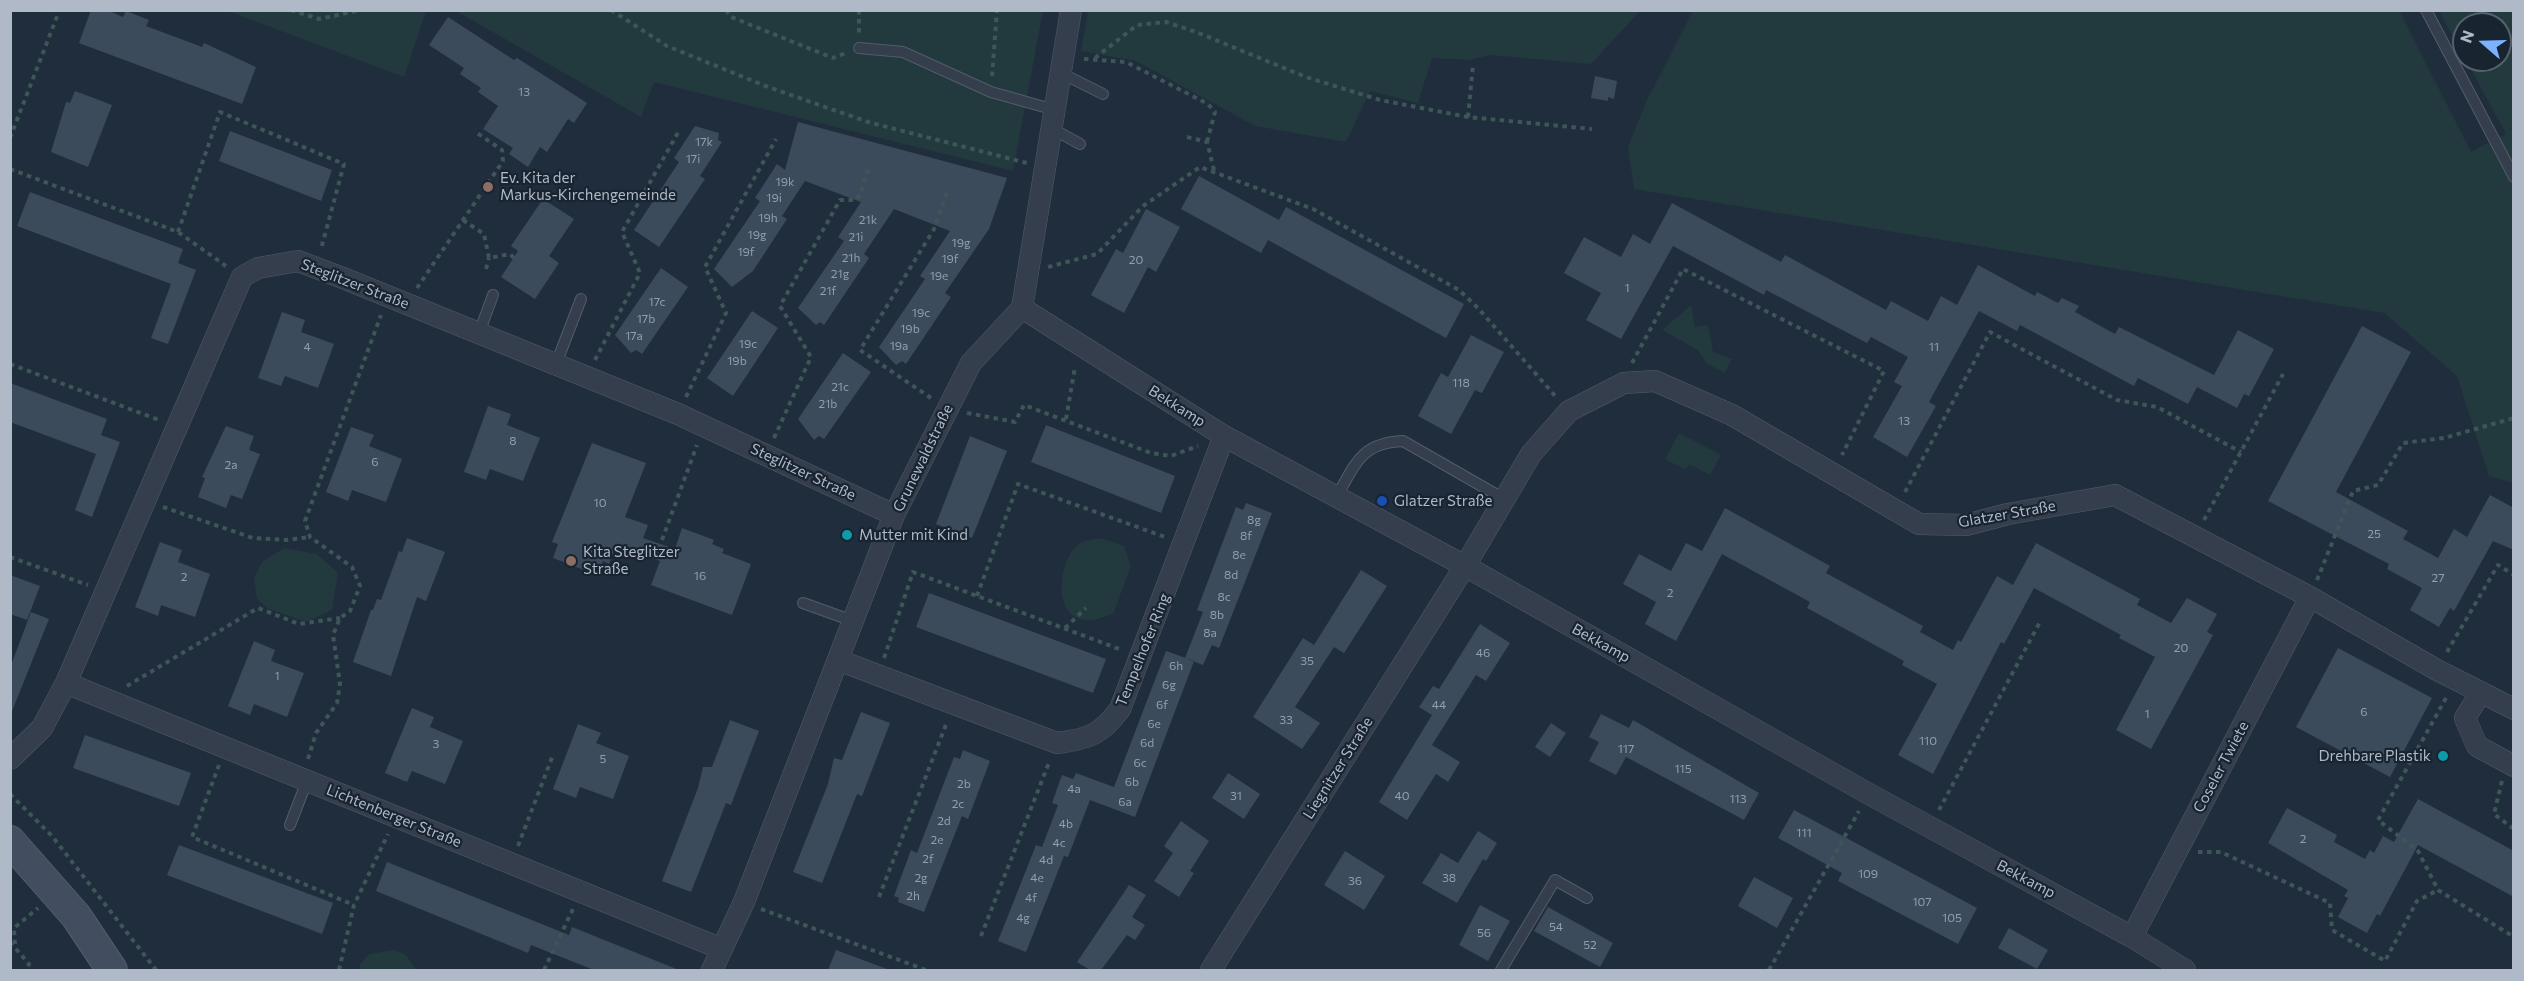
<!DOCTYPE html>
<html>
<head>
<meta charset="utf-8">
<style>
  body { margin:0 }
  #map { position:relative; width:2524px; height:981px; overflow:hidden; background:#202d3c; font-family:Commissioner,sans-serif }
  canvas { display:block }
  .frame { position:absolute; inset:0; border:12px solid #afb9c8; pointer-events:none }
  .north { position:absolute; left:2452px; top:12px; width:60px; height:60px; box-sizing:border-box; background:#192431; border:2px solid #55606d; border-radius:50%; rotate:290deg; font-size:16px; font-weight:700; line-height:24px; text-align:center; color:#afb9c8 }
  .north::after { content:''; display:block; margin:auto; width:21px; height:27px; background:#7db2ff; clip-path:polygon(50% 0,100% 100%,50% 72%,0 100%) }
</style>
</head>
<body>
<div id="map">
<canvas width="2524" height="981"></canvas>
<div class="frame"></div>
<div class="north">N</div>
</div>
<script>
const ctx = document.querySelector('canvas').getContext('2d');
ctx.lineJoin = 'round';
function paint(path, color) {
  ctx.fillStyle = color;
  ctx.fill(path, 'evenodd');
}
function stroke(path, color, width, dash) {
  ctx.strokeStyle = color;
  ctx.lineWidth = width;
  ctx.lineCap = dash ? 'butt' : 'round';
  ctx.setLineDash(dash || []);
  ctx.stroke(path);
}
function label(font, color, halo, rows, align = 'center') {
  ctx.font = font + ' Commissioner,sans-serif';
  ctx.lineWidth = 4.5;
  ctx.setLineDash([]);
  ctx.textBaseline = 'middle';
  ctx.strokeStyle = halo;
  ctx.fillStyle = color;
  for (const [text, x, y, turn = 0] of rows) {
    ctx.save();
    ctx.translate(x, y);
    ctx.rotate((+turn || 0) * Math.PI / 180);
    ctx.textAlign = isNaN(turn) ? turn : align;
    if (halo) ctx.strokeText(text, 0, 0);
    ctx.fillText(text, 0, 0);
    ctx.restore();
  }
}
const green = new Path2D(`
  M2399 10 2471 152 2506 134 2466 60H2500V24H2464V57L2439 11H2513V483L2489 476 2457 376 2384 313 1634 189 1628 147 1646 102 1693 11Z
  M228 11H426L404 77Z
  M456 11H1043L1013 171 654 82 641 117Z
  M1088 11V10L1640 11 1591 64 1490 55 1469 60 1432 58 1418 103 1370 91 1346 142 1255 126 1136 61 1081 51Z
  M1691 305 1695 327 1708 325 1713 352 1732 359 1725 373 1706 363 1698 350 1662 330Z
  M1679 433 1721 455 1710 475 1689 464 1686 470 1665 459Z
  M1101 538 1124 546 1131 566 1113 614C1106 616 1097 620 1090 620 1051 622 1057 561 1079 544 1084 540 1095 539 1101 538Z
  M284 548 317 554 338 573 332 610 306 622 267 608 257 599 254 578 262 562Z
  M395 950 406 955 417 970H359L360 964 369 954Z`);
const building = new Path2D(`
  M91 10H107L123 17 126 11 149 20 146 26 202 47 204 43 256 67 242 104 79 43Z
  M448 17 514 60 517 58 587 103 574 123 568 119 547 152 540 147 528 167 509 154 513 148 483 129 498 106 478 92 481 88 460 74 464 68 429 45Z
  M1595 76 1617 81 1614 99 1608 97V101L1591 98Z
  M75 91 112 105 88 167 51 152 66 102 70 103Z
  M798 122 1007 178 989 229 945 293 951 297 906 364 902 361 896 365 879 347 925 279 920 276 950 231 894 209 864 254 869 258 824 325 820 322 816 325 798 308 844 241 838 237 861 202 805 181 782 216 787 219 753 271 732 287 714 269 760 201 755 198 777 164 785 170Z
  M695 126 719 133 718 140 722 142 700 176 705 179 659 247 634 230 679 162 674 158Z
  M230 131 332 170 321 201 219 161Z
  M1199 176 1279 220 1286 207 1464 304 1446 338 1268 240 1261 253 1181 209Z
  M30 192 183 249 178 263 196 270 168 344 151 338 171 284 17 226Z
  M543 199 574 219 549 256 559 263 535 299 501 277 518 251 511 246Z
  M1672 203 1781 262 1785 255 1886 310 1891 301 1928 321 1941 296 1957 305 1978 265 2035 296 2037 292 2058 303 2062 298 2079 306 2075 312 2115 334 2119 327 2214 375 2238 330 2274 349 2249 396 2244 394 2237 408 2197 387 2188 404 2138 378 2134 386 2020 325 2017 331 1979 311 1929 402 1936 406 1907 457 1873 437 1902 386 1894 382 1908 357 1871 337 1867 343 1766 290 1764 295 1673 246 1621 339 1586 320 1601 293 1564 273 1584 237 1621 257 1633 234 1650 244Z
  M1146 209 1180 227 1156 272 1148 267 1124 313 1091 295 1116 249 1123 253Z
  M661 268 688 287 642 354 636 350 631 353 615 335Z
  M752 311 778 328 733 396 707 378Z
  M282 312 305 320 301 332 334 344 318 388 285 376 281 386 258 378Z
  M2362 326 2411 352 2336 492 2408 531 2403 539 2438 558 2454 529 2467 537 2490 495 2514 508V550L2493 541 2454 611 2450 608 2439 627 2410 610 2422 588 2387 569 2389 564 2268 501Z
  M1471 335 1504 352 1482 393 1475 390 1451 434 1418 416 1441 373 1448 377Z
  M843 353 871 372 824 439 819 436 814 440 798 419Z
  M10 383 107 419 101 435 120 442 92 517 75 510 96 454 10 422Z
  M488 406 511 414 507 425 540 438 523 481 490 469 486 480 464 472Z
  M1046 425 1175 476 1161 513 1031 462Z
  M226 426 254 436 249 450 260 454 242 499 231 495 226 508 198 497 205 478 202 477Z
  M351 427 374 435 369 446 402 459 386 502 352 490 348 501 326 492Z
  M970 436 1007 451 972 538 936 524Z
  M592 443 646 463 625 517 648 525 643 538 675 549 682 528 714 540 712 544 724 549 722 553 751 564 732 615 651 585 660 561 616 545 609 564 603 561 597 575 553 558 558 544 552 542Z
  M1246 503 1272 513 1219 648 1212 645 1203 665 1185 658 1203 612 1197 610 1236 507 1243 510Z
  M1725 508 1830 566 1826 573 1923 626 1920 632 1953 650 1958 640 1961 642 1997 576 2013 585 2036 543 2140 599 2137 605 2171 623 2187 598 2217 614 2207 632 2213 635 2151 749 2116 730 2155 657 2119 638 2121 635 2034 588 2004 644 2001 642 1933 774 1898 755 1937 684 1902 665 1904 661 1807 608 1810 602 1722 554 1676 641 1645 624 1656 602 1623 584 1639 554 1671 571 1686 543 1702 551Z
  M407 538 445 552 426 601 417 597 391 676 353 662 371 610H373L377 599 381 600 399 551 402 552Z
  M160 542 182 550 178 562 210 574 195 617 161 605 158 616 135 607Z
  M1361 570 1387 586 1344 653 1334 647 1295 707 1320 723 1302 749 1253 717 1303 638 1314 645Z
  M10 575 40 586 27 620 10 614Z
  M929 593 1106 659 1093 693 916 627Z
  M31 612 49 619 10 716V668Z
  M1480 624 1510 643 1486 681 1476 675 1432 745 1460 762 1448 782 1436 774 1407 820 1379 802 1432 715 1419 707 1433 686 1439 689Z
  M254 641 275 650 271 661 304 673 287 717 254 704 250 715 228 706Z
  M2338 648 2432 698 2390 777 2296 727Z
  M1166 651 1194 661 1135 817 1090 800 1068 857 1064 856 1026 952 998 941 1036 845 1042 847 1058 805 1052 803 1062 775 1073 779 1076 773 1114 787Z
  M412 708 434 717 430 727 463 741 445 784 412 771 407 782 385 773Z
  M861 712 890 723 862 796 857 794 822 883 793 872 828 784 834 758 842 760Z
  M1601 714 1629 728 1633 720 1759 793 1744 820 1626 757 1616 775 1589 761 1599 742 1589 737Z
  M730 720 759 731 731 805 726 803 691 892 662 881 698 788 703 767H712Z
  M1551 723 1566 733 1550 757 1535 747Z
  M578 724 601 733 596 743 629 756 613 799 580 787 576 798 553 789Z
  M85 735 191 773 179 806 73 768Z
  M963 750 990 761 968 819 962 816 924 912 898 902 899 898 894 896 911 850 917 853 954 757 960 759Z
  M1228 773 1260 794 1244 819 1212 798Z
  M2418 799 2514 851V897L2418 845 2380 916 2377 914 2367 933 2338 917 2348 898 2344 896 2348 890 2268 843 2287 808 2337 835 2334 842 2365 859 2370 850 2374 853 2383 836 2394 842Z
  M1794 810 1977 908 1958 944 1838 881 1842 873 1778 838Z
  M1181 821 1209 841 1190 871 1194 873 1179 897 1154 881 1173 853 1164 846Z
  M1478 831 1497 843 1486 861 1483 859 1457 903 1422 883 1441 853 1458 863Z
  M179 845 333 903 322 934 167 875Z
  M1345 851 1385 876 1364 910 1324 885Z
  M387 862 569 935 572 927 679 970H594L531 945 528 953 376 891Z
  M1754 877 1793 898 1777 928 1738 906Z
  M1129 885 1146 895 1132 917 1145 925 1135 940 1127 935 1101 970H1090L1077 962Z
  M1480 905 1510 921 1488 961 1459 945Z
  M1548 907 1613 943 1600 967 1534 931Z
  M2009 928 2048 950 2037 969 1998 948Z
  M836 950 887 969 886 970H828Z`);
const path = new Path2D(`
  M291 10 319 19 361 10
  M611 10 667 46 768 87 868 122 1027 163
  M726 10 731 17 833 58 846 53
  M859 10V34
  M1095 58 1137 25 1166 22 1196 32 1306 77 1380 100 1468 117 1592 129
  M1084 59 1126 62 1208 104 1215 112 1207 142
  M992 76 997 10
  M1468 117 1473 65
  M1187 137 1207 142 1214 170
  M10 138 58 14
  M10 169 178 232 226 266
  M463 220 484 234 489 258 510 254 514 258
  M178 232 220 112 344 164 321 249
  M1048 267 1097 254 1143 206 1200 167 1313 209 1459 290 1478 308 1557 398
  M486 269 489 258
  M417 288 503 161 502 150 477 133
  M595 360 640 273 622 232 680 129
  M1632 363 1683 269 1884 371 1842 455
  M10 364 159 420
  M686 397 726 313 705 267 776 139
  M931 398 860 350 934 229 948 189
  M967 413 1015 422 1024 405 1151 453 1171 456 1198 446
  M1066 419 1075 367
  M774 438 811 357 780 306 840 200H855L860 195 869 167
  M1905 492 1990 332 2117 400 2157 407 2241 452
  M163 507 253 538 286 540 310 537
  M2204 520 2283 374
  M662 540 697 445
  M10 557 88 585
  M2317 580 2353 491 2378 485 2403 443 2444 438 2514 418
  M977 596 1018 484 1165 537
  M1065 628 1086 608
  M2447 652 2498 565 2514 575
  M884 658 913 572 1122 650
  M127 686 258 608 299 624 340 618
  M2446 698 2378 820 2418 851 2438 890 2514 937
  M308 759 316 733 337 703 340 684 333 635 340 618 350 611 360 586 352 567 310 537 305 521 381 315
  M219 765 192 837 354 905
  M2502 781 2494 814 2514 829
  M10 794 52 836 156 970
  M1939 810 2041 620
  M518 846 553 755
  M2198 852H2221L2330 903 2332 930 2385 961 2417 901 2438 890
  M879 897 947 722
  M761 909 926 970
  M981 936 1050 760
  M10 942 29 964 27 970
  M15 944 14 928 38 908
  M339 970 354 905 388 834
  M544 970 573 909
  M1769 970 1859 811`);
const lane = new Path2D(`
  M2426 10 2514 177
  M859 48 903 52 991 92 1055 110
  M1061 73 1103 94
  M1051 128 1080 144
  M479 333 493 295
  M556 364 581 299
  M1337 496C1356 463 1361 443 1403 441L1506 500
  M803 603 853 621
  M290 825 307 781
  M1501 970 1555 880 1587 898`);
const street = new Path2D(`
  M1022 308 1224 436 1465 566 1869 794 2132 937 2185 970
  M838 660 1057 743C1088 739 1101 735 1120 709L1224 436
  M66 683 722 949
  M2481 692 2465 718 2477 746 2514 766
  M10 759 42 728 66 683 242 277 258 268 298 261 343 278 678 414 894 515
  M2132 937 2310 597
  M712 970 744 902 894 515 971 363 1022 308 1071 10
  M1211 970 1465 566 1531 454 1569 411 1624 383 1655 381 1732 415 1919 524 1966 525 2008 514 2115 495 2310 597 2437 670 2514 709`);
const secondary = new Path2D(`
  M10 841 76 916 112 970`);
const markers = [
  [488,187,6,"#8d6e63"],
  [1382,501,6,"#1a4fb4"],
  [847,535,6,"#0f9aa8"],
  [571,561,6,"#8d6e63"],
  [2443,756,6,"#0f9aa8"]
];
const numberNames = [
  ["13",524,92],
  ["17k",704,142],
  ["17i",693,159],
  ["19k",785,182],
  ["19i",774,198],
  ["19h",768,218],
  ["21k",868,220],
  ["19g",757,235],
  ["21i",856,237],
  ["19g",961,243],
  ["19f",746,252],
  ["21h",851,258],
  ["19f",950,259],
  ["20",1136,260],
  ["21g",840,274],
  ["19e",939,276],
  ["1",1627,288],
  ["21f",828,291],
  ["17c",657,302],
  ["19c",921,313],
  ["17b",646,319],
  ["19b",910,329],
  ["17a",634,336],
  ["19c",748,344],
  ["19a",899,346],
  ["4",307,347],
  ["11",1934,347],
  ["19b",737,361],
  ["118",1461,383],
  ["21c",840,387],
  ["21b",828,404],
  ["13",1904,421],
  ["8",513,441],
  ["6",375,462],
  ["2a",231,465],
  ["10",600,503],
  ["8g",1254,520],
  ["25",2374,534],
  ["8f",1246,536],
  ["8e",1239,555],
  ["8d",1231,575],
  ["16",700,576],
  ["2",184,577],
  ["27",2438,578],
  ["2",1670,593],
  ["8c",1224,597],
  ["8b",1217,615],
  ["8a",1210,633],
  ["20",2181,648],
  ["46",1483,653],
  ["35",1307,661],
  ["6h",1176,666],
  ["1",277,676],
  ["6g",1169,685],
  ["6f",1162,705],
  ["44",1439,705],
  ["6",2364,712],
  ["1",2147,714],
  ["33",1286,720],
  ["6e",1154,724],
  ["110",1928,741],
  ["6d",1147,743],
  ["3",436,744],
  ["117",1626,749],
  ["5",603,759],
  ["6c",1140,763],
  ["115",1683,769],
  ["6b",1132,782],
  ["2b",964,784],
  ["4a",1074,789],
  ["31",1236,796],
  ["40",1402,796],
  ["113",1738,799],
  ["6a",1125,802],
  ["2c",958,804],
  ["2d",944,821],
  ["4b",1066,824],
  ["111",1804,833],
  ["2",2303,839],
  ["2e",937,840],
  ["4c",1059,843],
  ["2f",928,859],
  ["4d",1046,860],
  ["109",1868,874],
  ["2g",921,878],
  ["4e",1037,878],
  ["38",1449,878],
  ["36",1355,881],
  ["2h",913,896],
  ["4f",1031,898],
  ["107",1922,902],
  ["4g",1023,918],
  ["105",1952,918],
  ["54",1556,927],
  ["56",1484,933],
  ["52",1590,945]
];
const poiNames = [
  ["Ev. Kita der",500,178],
  ["Markus-Kirchengemeinde",500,195],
  ["Glatzer Straße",1394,501],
  ["Mutter mit Kind",859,535],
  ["Kita Steglitzer",583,552],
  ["Straße",583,569],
  ["Drehbare Plastik",2431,756,"right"]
];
const streetNames = [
  ["Steglitzer Straße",355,284,21],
  ["Bekkamp",1177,406,32],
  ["Grunewaldstraße",923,458,-64],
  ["Steglitzer Straße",803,472,25],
  ["Glatzer Straße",2007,514,-10],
  ["Bekkamp",1601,643,29],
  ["Tempelhofer Ring",1143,650,-68],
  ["Coseler Twiete",2221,767,-62],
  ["Liegnitzer Straße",1338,768,-58],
  ["Lichtenberger Straße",394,816,22],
  ["Bekkamp",2026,879,28]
];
paint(green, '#223a3d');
paint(building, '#3c4b5b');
stroke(lane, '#525c6a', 12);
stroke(street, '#525c6a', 22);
stroke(secondary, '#525c6a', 32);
stroke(path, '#3d5657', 4, [4.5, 4.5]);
stroke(lane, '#343e4c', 10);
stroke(street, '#343e4c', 21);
stroke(secondary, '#424d5f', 30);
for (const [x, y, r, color] of markers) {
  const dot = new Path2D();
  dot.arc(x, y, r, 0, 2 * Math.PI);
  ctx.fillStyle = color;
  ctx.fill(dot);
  stroke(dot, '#192431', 2);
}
label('12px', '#929ead', null, numberNames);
label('15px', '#afb9c8', '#192431', poiNames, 'left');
label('15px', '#afb9c8', '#192431', streetNames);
</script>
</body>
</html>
